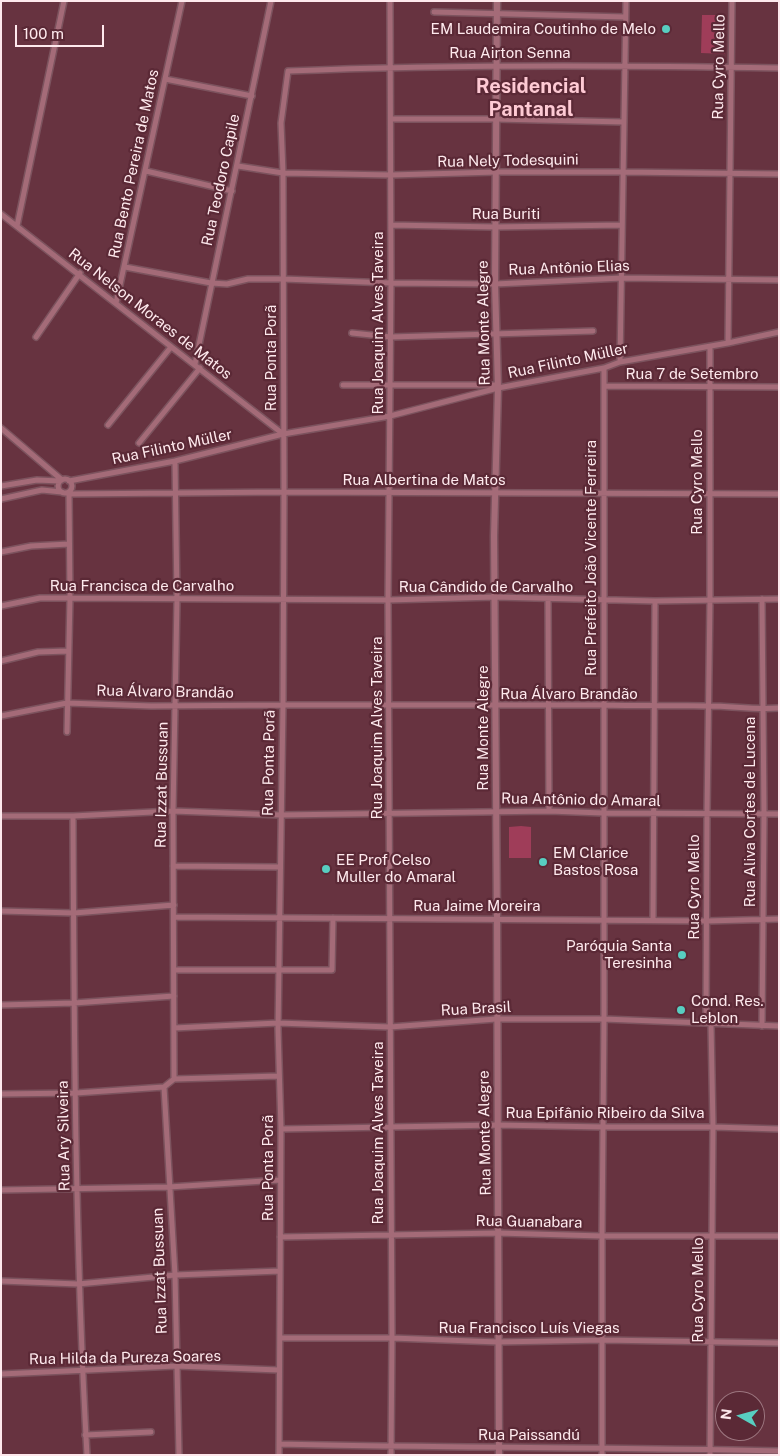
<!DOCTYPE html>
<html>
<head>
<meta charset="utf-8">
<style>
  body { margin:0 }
  #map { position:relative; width:780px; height:1456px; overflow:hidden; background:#673340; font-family:"Public Sans",sans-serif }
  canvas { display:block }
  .frame { position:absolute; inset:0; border:2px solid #fee9ed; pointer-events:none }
  .north { position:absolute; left:715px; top:1391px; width:50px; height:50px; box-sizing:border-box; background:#5b2936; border:1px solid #9c767f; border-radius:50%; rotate:277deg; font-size:14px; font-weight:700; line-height:20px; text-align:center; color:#fee9ed }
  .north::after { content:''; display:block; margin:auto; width:18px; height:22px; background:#58cec1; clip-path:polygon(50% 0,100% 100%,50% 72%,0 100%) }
  .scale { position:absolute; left:15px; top:25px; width:89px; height:22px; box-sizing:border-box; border:2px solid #fee9ed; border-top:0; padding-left:6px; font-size:15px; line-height:18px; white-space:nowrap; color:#fee9ed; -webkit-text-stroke:4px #5b2936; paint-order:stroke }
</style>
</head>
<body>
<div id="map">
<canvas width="780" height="1456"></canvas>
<div class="frame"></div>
<div class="north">N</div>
<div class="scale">100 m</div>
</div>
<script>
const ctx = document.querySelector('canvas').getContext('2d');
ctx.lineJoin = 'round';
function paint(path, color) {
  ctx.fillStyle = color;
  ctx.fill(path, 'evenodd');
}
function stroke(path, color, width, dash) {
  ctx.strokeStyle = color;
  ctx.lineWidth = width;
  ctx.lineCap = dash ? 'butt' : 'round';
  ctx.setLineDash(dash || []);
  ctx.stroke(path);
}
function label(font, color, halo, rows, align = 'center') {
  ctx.font = font + ' "Public Sans",sans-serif';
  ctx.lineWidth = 4.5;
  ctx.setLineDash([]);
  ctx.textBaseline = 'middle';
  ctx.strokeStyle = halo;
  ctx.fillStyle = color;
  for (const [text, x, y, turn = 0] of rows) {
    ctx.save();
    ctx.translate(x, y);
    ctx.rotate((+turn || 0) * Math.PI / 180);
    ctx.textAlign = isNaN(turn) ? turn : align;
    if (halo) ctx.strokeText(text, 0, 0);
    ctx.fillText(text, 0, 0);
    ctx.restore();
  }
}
const green = new Path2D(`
  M702 15H724L725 54 701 53Z
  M521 826 531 827V858H509V827Z`);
const minor = new Path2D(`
  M390 1 391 283 388 600 392 1338 391 1455
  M434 12 625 17
  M165 79 252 96
  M391 119H496L624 122
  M238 166 283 173 391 175 496 172H623L779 174
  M146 171 232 191
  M1 214 283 434
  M391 225 495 227 622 225
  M17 226 64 1
  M125 267 211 283 227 284 248 279H283L391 283 495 284 622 278 779 280
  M116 303 182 1
  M352 333 391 337 593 331
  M36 337 80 273
  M728 343 732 1
  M620 362 626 1
  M195 364 271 1
  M343 385H497
  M604 386 779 387
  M108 425 171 347
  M1 428 62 480
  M139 443 200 368
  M58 486a7 7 0 1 1 14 0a7 7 0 1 1-14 0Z
  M69 481 175 461 283 434 390 416 498 388 604 368 620 362 728 343 779 332
  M1 486 37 480 60 481
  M69 494 284 492 779 494
  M1 499 42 490 62 492
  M1 552 31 546 69 544
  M548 599 549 811
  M1 606 40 598H70L388 600 495 597 655 601 779 599
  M1 661 38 652 68 651
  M1 716 67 703 151 706 283 705H603C639 706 674 705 709 706 732 706 755 710 779 708
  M67 732 70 598 69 492
  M1 816H73L173 811 281 815 549 811 603 813 779 814
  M73 816C74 1029 75 1242 87 1455
  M173 866 279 867
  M1 911 74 913 174 905
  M174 917 707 921 779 919
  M653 919 655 601
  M174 970H332L333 918
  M1 1005 74 1003 174 996
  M762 1026 764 815 762 599
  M174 1028 278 1023 390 1027 496 1019H604L779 1026
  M174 1079 173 811 177 599 175 461
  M164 1087 175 1275 179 1455
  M1 1094 76 1093 164 1087 174 1079 279 1076
  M281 1129 497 1125 603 1127H713L779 1129
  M1 1190 169 1187 280 1180
  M280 1237 498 1233 602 1236H779
  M1 1281 78 1284 175 1275 280 1271
  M280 1338H392L498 1342 603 1340 779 1343
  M1 1374 176 1366 279 1370
  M85 1435 151 1432
  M279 1444C446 1448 612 1447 779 1451
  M279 1455 281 1129 278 1029 283 705 284 492 283 173 281 123 288 71C452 64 615 65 779 68
  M602 1455V1236L604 1019V368
  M710 1455 713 1127 711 1024 706 1017 707 813 710 599V347`);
const tertiary = new Path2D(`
  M497 1 495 284 498 388 494 536 497 919 499 1455`);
const markers = [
  [666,29,5,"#58cec1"],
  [543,862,5,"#58cec1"],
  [326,869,5,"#58cec1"],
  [682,955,5,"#58cec1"],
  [681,1010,5,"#58cec1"]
];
const poiNames = [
  ["EM Laudemira Coutinho de Melo",656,29,"right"],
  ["EM Clarice",553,853],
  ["Bastos Rosa",553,870],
  ["EE Prof Celso",336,860],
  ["Muller do Amaral",336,877],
  ["Paróquia Santa",672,946,"right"],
  ["Teresinha",672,963,"right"],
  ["Cond. Res.",691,1001],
  ["Leblon",691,1018]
];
const streetNames = [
  ["Rua Airton Senna",510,53],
  ["Rua Cyro Mello",719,67,-89],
  ["Rua Nely Todesquini",508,161,-1],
  ["Rua Bento Pereira de Matos",134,164,-78],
  ["Rua Teodoro Capile",221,180,-78],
  ["Rua Buriti",506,214],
  ["Rua Antônio Elias",569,268,-2],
  ["Rua Nelson Moraes de Matos",150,314,38],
  ["Rua Joaquim Alves Taveira",378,323,-90],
  ["Rua Monte Alegre",484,323,-91],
  ["Rua Ponta Porã",271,358,-90],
  ["Rua Filinto Müller",568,361,-12],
  ["Rua 7 de Setembro",692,374],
  ["Rua Filinto Müller",172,447,-12],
  ["Rua Albertina de Matos",424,480],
  ["Rua Cyro Mello",697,482,-90],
  ["Rua Prefeito João Vicente Ferreira",591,558,-90],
  ["Rua Francisca de Carvalho",142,586],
  ["Rua Cândido de Carvalho",486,587],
  ["Rua Álvaro Brandão",165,692,1],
  ["Rua Álvaro Brandão",569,694],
  ["Rua Joaquim Alves Taveira",377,728,-90],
  ["Rua Monte Alegre",483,728,-90],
  ["Rua Ponta Porã",269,763,-89],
  ["Rua Izzat Bussuan",162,785,-89],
  ["Rua Antônio do Amaral",581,800,1],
  ["Rua Aliva Cortes de Lucena",750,812,-90],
  ["Rua Cyro Mello",694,887,-90],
  ["Rua Jaime Moreira",477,906],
  ["Rua Brasil",476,1009,-3],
  ["Rua Epifânio Ribeiro da Silva",605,1113],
  ["Rua Joaquim Alves Taveira",378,1133,-90],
  ["Rua Monte Alegre",485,1133,-91],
  ["Rua Ary Silveira",64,1136,-91],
  ["Rua Ponta Porã",268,1168,-90],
  ["Rua Guanabara",529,1222,1],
  ["Rua Izzat Bussuan",160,1271,-92],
  ["Rua Cyro Mello",698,1290,-90],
  ["Rua Francisco Luís Viegas",529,1328],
  ["Rua Hilda da Pureza Soares",125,1358,-1],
  ["Rua Paissandú",529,1435]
];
const districtNames = [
  ["Residencial",531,87],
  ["Pantanal",531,110]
];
paint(green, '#9f3d59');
stroke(minor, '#7c535e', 8);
stroke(tertiary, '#7c535e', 9);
stroke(minor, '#a46b78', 5);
stroke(tertiary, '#a46b78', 6);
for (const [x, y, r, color] of markers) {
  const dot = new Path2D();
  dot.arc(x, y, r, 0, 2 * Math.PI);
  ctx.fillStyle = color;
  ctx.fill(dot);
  stroke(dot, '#5b2936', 2);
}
label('15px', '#fee9ed', '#5b2936', poiNames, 'left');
label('15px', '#fee9ed', '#5b2936', streetNames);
label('bold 20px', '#fecad4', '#5b2936', districtNames);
</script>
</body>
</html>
